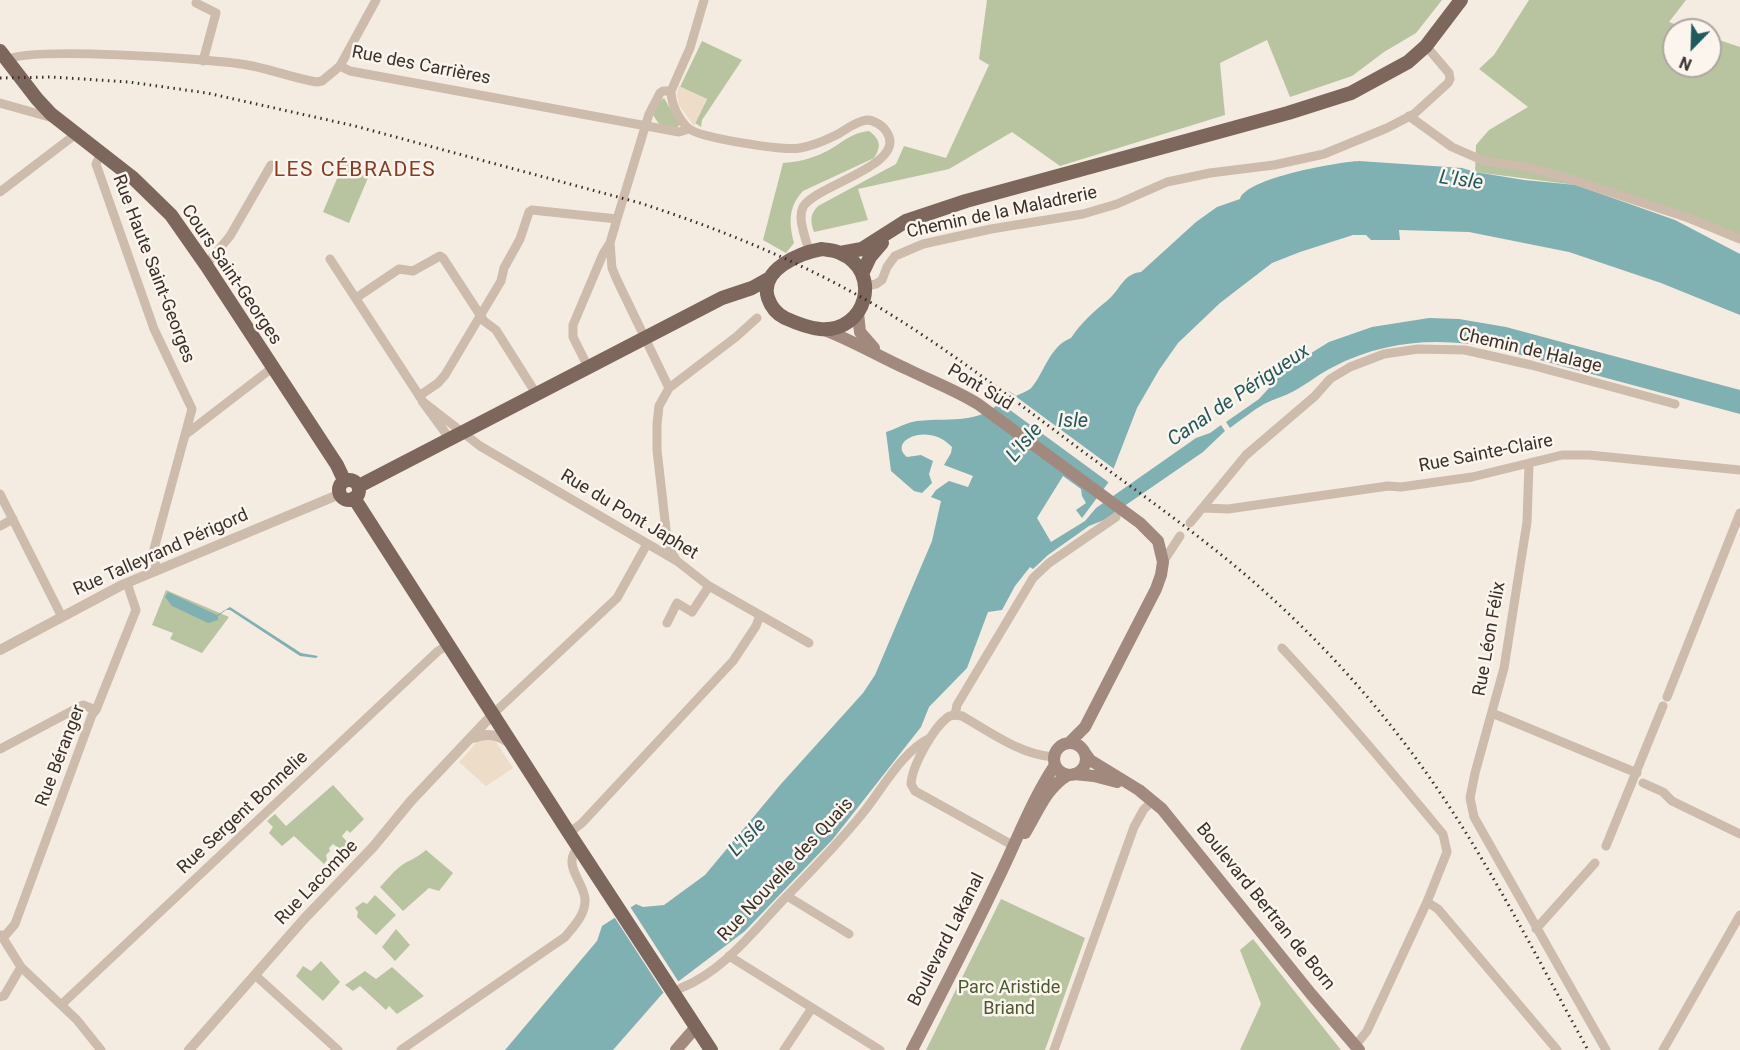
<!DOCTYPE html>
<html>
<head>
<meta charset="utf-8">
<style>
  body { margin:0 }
  #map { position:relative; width:1740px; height:1050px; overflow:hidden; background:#f4ebe1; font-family:Roboto,sans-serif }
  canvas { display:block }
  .north { position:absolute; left:1662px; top:18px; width:60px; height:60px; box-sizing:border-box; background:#fbf5ee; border:2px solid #aea6a0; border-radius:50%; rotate:203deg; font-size:16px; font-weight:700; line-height:24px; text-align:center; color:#3b302b }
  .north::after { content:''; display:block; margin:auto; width:21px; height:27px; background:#1f5a5e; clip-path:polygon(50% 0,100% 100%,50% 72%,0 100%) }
</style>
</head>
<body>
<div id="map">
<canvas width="1740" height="1050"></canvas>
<div class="north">N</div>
</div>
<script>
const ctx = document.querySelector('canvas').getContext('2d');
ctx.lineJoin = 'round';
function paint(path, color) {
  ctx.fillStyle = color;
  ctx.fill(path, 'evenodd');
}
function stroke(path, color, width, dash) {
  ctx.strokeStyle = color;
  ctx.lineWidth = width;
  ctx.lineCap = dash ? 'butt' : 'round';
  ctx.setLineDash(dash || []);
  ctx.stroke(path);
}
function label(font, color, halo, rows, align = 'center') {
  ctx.font = font + ' Roboto,sans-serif';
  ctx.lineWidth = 5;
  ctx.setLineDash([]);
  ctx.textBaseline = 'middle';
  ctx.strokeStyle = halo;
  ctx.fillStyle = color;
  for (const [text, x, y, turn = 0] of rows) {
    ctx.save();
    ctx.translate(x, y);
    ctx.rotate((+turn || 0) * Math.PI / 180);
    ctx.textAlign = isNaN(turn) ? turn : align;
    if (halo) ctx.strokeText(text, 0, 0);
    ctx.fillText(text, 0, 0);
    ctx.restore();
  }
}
const green = new Path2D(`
  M987 0H1442L1416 33 1384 52 1352 76 1290 97 1267 40 1220 63 1225 115 1060 166 1012 132 949 169 858 189 868 220 814 232C810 221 810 214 818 206L896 164 904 146 946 158 989 65 979 59Z
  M1529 0H1686L1669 22 1690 30H1674V66H1710V37L1740 47V243L1659 211 1576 185 1475 172 1476 145 1489 130 1528 107 1479 69 1494 55Z
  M702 41 742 60 702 120 701 127 695 123 707 99 680 87Z
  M664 98 680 125 676 128 659 124 653 115 660 101Z
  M869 131C880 139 882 146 874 158L803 191C788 207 789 223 794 243L786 253 763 240 783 163C798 162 811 159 825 152 842 144 849 133 869 131Z
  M344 162 370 173 349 223 323 212Z
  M166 590 229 617 202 653 170 639 173 633 152 625Z
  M333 785 364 819 350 833 347 830 342 836 348 843 341 850 333 844 329 848 330 851 326 855 327 860 324 864 294 836 282 846 269 833 273 827 267 821 275 814 286 826Z
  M426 850 453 873 439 891 429 888 403 911 380 887C388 879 395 869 405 863 413 859 419 856 426 850Z
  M375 895 396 915 376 935 357 917 358 912 355 908 363 902 367 904Z
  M1001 899 1085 938 1045 1050H926Z
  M396 929 410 945 395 961 382 947Z
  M1253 939 1341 1050H1240L1261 1004 1240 950Z
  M321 961 340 982 323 1001 296 976 303 966 311 971Z
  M392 967 424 996 397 1014 389 1006 386 1010 360 986 353 991 345 985 365 971 376 979Z`);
const plaza = new Path2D(`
  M679 86 707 99 694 126 679 105 677 95Z
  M488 730 513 768 486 786 459 762Z`);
const water = new Path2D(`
  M1359 161 1462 168 1475 172 1524 180 1576 185 1675 220 1740 254V315L1661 283 1569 252 1469 232 1399 230 1400 240H1371L1366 235H1353L1300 252 1272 263 1220 303 1178 343 1159 370 1137 408 1108 483 1082 518 1076 510 1086 503 1082 496 1081 489 1063 476 1037 518 1051 542 1085 521 1096 508 1196 438 1210 433 1221 425 1225 431 1203 452 1104 520 1089 526 1048 555 1033 569 1030 567 1015 586 1002 610 988 612 967 668 929 707 921 727 833 839 745 931 663 993 613 1050H505L597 941 602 926 636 904 643 907 664 905 705 875 781 784 863 693 875 675 932 541 941 501 931 497 936 490 949 481 968 487 973 476 944 465 951 453 952 447C928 421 887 441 907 457L921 455 933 461 929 474 932 483 922 493 914 491 891 471 886 432C896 429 907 422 917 421 953 417 986 427 1009 391L1016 396C1021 393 1029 391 1032 387 1045 371 1050 346 1071 338 1080 324 1095 310 1108 300 1120 290 1123 274 1141 272L1196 222 1217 207 1240 199C1246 178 1338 162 1359 161Z
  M1429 318 1459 319 1506 327 1740 390V414L1495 348C1439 337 1385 340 1333 367 1319 374 1307 384 1294 391 1285 396 1274 399 1264 404 1252 411 1241 420 1230 428L1226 422 1259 399 1287 368 1329 342 1372 327Z
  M168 592 217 615 230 607 301 653 318 656 316 658 300 656 230 610H226L218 616V620L208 623 172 606 165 597Z`);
const pier = new Path2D(`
  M1007 390 1117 471 1111 484 999 402Z
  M629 905 680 984 665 995 613 915Z`);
const minor = new Path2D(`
  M704 0 690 48 671 91C671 104 679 120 688 128 699 138 784 151 800 148 811 146 824 141 834 136 845 131 855 121 867 120 874 120 883 126 886 131 910 165 817 184 803 207 799 216 802 226 804 234 806 240 807 246 810 251
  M196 3 216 13 203 61
  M7 60C28 46 207 59 241 64 266 67 291 78 317 82L322 81 340 66 350 71 679 132 689 129
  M340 66 376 0
  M671 91H663L660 93 649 114 617 219 610 243 612 268 617 280 669 388 659 406 657 424V450L668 547 677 561
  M0 103 53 118
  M1409 116 1452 147 1484 161 1527 167 1564 177 1689 218 1740 239
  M101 153 96 164 154 329 192 409 154 549 156 571
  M0 192 76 134
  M330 259 422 400
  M206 265 230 236 271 165
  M866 286 876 284 882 280 887 267 895 256 923 244 991 229 1083 214 1117 204 1167 182 1210 173 1274 165 1324 154 1387 128 1414 114 1448 83 1450 79 1449 73 1426 46
  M356 298 399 269 413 271 440 256 443 258 484 321 496 330 537 395
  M588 367 573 337V325L603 254 610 243
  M669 388 736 337 757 318
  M419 396 438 383 445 375 501 281 504 268 520 239 529 212 532 210 617 219
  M185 435 272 368
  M450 439 422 401 480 446 677 561 709 586 809 643
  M1529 464 1527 522 1504 668 1475 773 1470 798 1474 817 1606 1050
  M0 494 62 617
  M1204 508 1228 509 1388 486 1401 487 1472 477 1562 455H1589L1740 470
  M1190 523 1246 455 1315 396 1330 379 1350 367 1384 354 1418 349 1465 350 1531 365 1675 404
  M0 526 13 519
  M1163 562 1180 536
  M667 623 677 603 692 612 709 586
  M1282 648C1338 708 1391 771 1443 834L1447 852 1427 902 1367 1031 1355 1046
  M1667 697 1740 513
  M1492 713 1637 773
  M493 714 617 598 647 544
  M955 715 957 705 1033 578 1049 563 1116 517
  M0 749 83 705 96 710
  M1643 783 1663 792 1672 801 1740 834
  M569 833 582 823 733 661 756 626 760 615
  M1014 846 915 791 911 784C912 766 933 728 948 717 952 714 957 715 962 716 990 732 1021 755 1054 757
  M1606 846 1663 706
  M787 896 849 934
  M1427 902 1438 909 1557 1050
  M1536 929 1595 863
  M1 935 21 967 77 1020 101 1050
  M3 938 15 924 92 715 96 710 136 610 127 583
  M729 956 880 1050
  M255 975 338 1050
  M681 988C724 971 754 930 785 898 813 869 841 841 866 809 883 787 904 750 930 738
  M0 997 4 996 21 967
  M61 1005 438 651 448 645
  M401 1050 565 937C574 926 586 914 585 899 584 884 566 868 574 853L580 849
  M784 1050 812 1008
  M1054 1050 1134 827 1144 809 1153 801
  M1663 1050 1740 915`);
const tertiary = new Path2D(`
  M0 650 122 585 340 494
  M473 738C488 732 498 735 511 744
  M189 1050 304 919 374 846 410 802 493 714`);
const secondary = new Path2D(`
  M858 313 860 332 874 348
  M822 329C852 340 878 356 907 369 931 381 956 390 978 404L1140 523 1158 541 1163 562 1161 575 1156 589 1085 727 1069 743
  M1054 759a16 16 0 1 1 32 0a16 16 0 1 1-32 0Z
  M1085 753 1090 760 1139 790 1162 809 1311 994 1359 1050
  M1074 774 1094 776 1117 782
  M1025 833C1038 812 1046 788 1068 775
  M676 1050 696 1027
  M912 1050C941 994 970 938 997 881 1017 841 1030 803 1055 765`);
const primary = new Path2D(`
  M0 51 37 99 51 114 133 178 171 215 206 265 337 465 344 480
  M822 249C827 250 835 250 840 253 883 271 867 333 820 329 809 328 796 323 785 318 777 314 771 307 768 298 759 270 799 253 822 249Z
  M840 253 862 249 906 221 966 201 1288 113 1351 93 1408 62 1426 46 1461 0
  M862 274 870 257 882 243
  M339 490a10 10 0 1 1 20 0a10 10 0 1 1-20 0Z
  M359 486 722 298 752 288 768 279
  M354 498 569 833 711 1050`);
const rail = new Path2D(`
  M0 78 51 77 129 82 207 93 355 126 640 203C723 230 804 263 880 308 953 352 1020 405 1089 456 1145 497 1202 537 1255 583 1306 628 1353 677 1395 731 1472 828 1528 942 1588 1050`);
const streetNames = [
  ["Rue des Carrières",421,66,11],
  ["Chemin de la Maladrerie",1002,213,-12],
  ["Rue Haute Saint-Georges",153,269,69],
  ["Cours Saint-Georges",231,275,56],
  ["Chemin de Halage",1530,351,13],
  ["Pont Sud",980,388,31],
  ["Rue Sainte-Claire",1486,454,-11],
  ["Rue du Pont Japhet",629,515,31],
  ["Rue Talleyrand Périgord",161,553,-24],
  ["Rue Léon Félix",1490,639,-80],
  ["Rue Béranger",61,756,-69],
  ["Rue Sergent Bonnelie",243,813,-43],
  ["Rue Nouvelle des Quais",786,870,-47],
  ["Rue Lacombe",317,883,-46],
  ["Boulevard Bertran de Born",1265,907,51],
  ["Boulevard Lakanal",947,940,-63]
];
const parkNames = [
  ["Parc Aristide",1009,988],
  ["Briand",1009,1009]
];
const waterNames = [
  ["L'Isle",1461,181,8],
  ["Canal de Périgueux",1239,396,-34],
  ["Isle",1073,422],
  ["L'Isle",1025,443,-50],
  ["L'Isle",748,838,-46]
];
const quarterNames = [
  ["LES CÉBRADES",355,171]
];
paint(green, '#b8c4a0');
paint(plaza, '#ecdcc8');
paint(water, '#7fb0b2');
paint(pier, '#f4ebe1');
stroke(minor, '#cdbbac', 9);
stroke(tertiary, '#cdbbac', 10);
stroke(secondary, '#a18a7d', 12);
stroke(primary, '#7d675c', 14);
stroke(rail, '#3b302b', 3, [1.5, 4.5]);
label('18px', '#3b302b', '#fbf5ee', streetNames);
label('18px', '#4a5a2e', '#fbf5ee', parkNames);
label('italic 20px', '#1f5a5e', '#fbf5ee', waterNames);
ctx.letterSpacing = '1.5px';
label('21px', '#8c3b22', '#fbf5ee', quarterNames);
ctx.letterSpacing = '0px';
</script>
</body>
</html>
